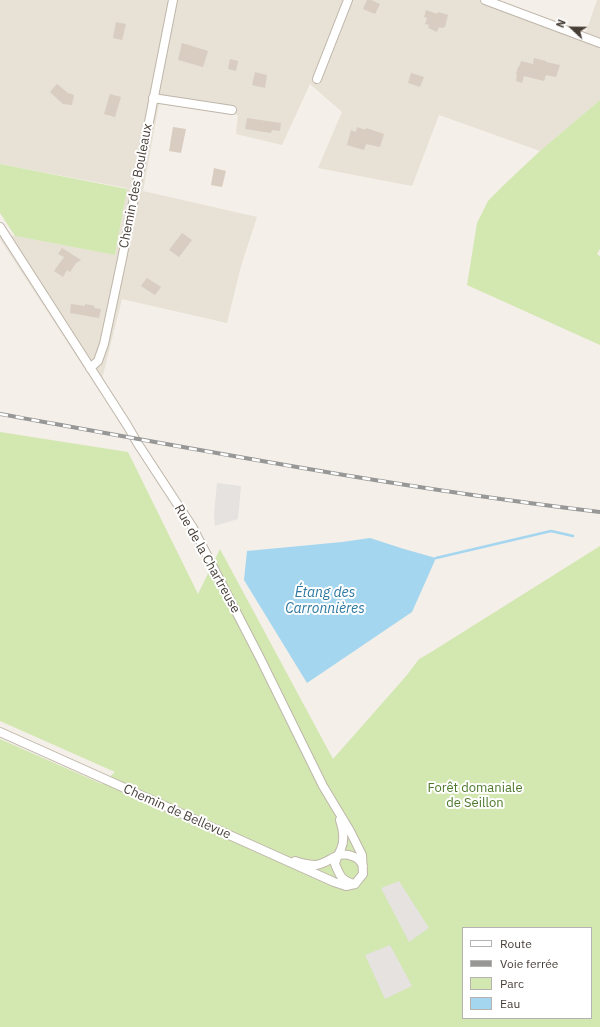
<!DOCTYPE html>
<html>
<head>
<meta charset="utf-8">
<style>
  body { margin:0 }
  #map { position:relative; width:600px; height:1027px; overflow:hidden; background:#f4efe8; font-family:"IBM Plex Sans",sans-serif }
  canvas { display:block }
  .legend { position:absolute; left:462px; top:927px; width:130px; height:92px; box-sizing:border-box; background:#fff; border:1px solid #b5b2af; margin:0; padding:5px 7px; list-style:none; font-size:12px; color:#473f37 }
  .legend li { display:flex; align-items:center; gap:8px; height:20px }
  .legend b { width:20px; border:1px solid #b5b2af }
  .north { position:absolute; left:552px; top:8px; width:40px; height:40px; -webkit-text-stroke:3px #fff; paint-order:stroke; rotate:292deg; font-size:11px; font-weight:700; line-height:16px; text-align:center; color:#473f37 }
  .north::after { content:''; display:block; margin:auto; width:14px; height:18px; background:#473f37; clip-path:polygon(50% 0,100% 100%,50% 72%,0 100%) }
</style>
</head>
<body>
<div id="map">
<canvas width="600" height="1027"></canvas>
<ul class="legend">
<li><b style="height:5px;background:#fff"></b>Route</li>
<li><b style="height:5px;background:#979797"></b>Voie ferrée</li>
<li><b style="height:11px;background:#d3e7b1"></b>Parc</li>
<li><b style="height:11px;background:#a5d6ef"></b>Eau</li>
</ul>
<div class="north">N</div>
</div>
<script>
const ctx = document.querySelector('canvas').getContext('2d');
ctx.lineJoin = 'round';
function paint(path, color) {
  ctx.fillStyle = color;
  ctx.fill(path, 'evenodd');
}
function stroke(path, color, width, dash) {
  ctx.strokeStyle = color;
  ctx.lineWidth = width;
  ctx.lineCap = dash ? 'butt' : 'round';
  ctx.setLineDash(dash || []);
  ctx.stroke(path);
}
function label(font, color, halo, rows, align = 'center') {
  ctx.font = font + ' "IBM Plex Sans",sans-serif';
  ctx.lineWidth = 4;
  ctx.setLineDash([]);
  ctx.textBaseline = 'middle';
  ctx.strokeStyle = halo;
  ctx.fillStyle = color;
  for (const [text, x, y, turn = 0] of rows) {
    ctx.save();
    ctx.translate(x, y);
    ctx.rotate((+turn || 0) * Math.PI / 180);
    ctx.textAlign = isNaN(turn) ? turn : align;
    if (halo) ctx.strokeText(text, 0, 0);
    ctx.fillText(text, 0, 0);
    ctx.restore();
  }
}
const residential = new Path2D(`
  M0 0H498L586 32 597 0H600V100L540 151 439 115 412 186 318 168 342 112 310 84 282 145 236 134 238 115 159 104 143 191 257 217 241 266 227 323 122 299 99 391 0 239V235L15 236 115 255 127 188 0 164Z`);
const green = new Path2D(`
  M600 100V249L597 254 600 256V345L467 285 477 223 488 201 508 181 540 151Z
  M0 164 127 189 115 255 15 236 0 213Z
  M0 432 128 452 198 594 220 549 333 759 407 675 419 659 428 654 600 546V1027H0V739L102 784 115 772 0 721ZM463 928H591V1018H463Z`);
const parking = new Path2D(`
  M217 483 241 486 238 519 215 526 214 514Z
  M399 881 429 928 409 942 381 888Z
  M390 945 412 986 385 999 365 955Z`);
const water = new Path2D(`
  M370 538 404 549 436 558 412 612 307 683 244 580 247 551 342 542Z`);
const stream = new Path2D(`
  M436 558 551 531 573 536`);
const building = new Path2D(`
  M367 0H371L380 4 375 14 363 9Z
  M426 10 437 14 438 12 448 15 445 27 442 28 439 27 437 32 428 28 429 25 425 24 427 18 424 17Z
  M116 22 126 24 122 40 113 38Z
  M182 43 208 51 203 67 178 60Z
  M534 58 546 61V62L560 65 556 77 546 75 544 81 524 76 522 83 516 81 517 75 516 74 518 67H519L521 61 533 64Z
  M230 59 238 61 236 71 228 69Z
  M255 72 267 75 265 88 252 85Z
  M411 73 424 77 420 87 408 83Z
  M57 84 68 93 74 95 72 105 63 104 50 92Z
  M110 94 121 97 115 117 104 114Z
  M247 118 281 123 280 131 272 130 271 133 245 129Z
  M173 127 186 129 181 153 169 151Z
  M357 127 365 130 366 128 384 134 380 147 366 144 364 150 347 145 351 130 356 132Z
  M214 168 226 171 222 187 211 185Z
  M182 233 192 240 179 257 169 250Z
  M62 248 81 260 76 263 70 272 67 270 63 277 54 271 64 257 58 254Z
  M147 278 161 287 155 295 141 286Z
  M71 304 85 306V304L95 306 94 308 101 309 99 318 70 313Z`);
const street = new Path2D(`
  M485 0 600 43
  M317 79 348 0
  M153 98 232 110
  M0 227 127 425 138 444 193 528 260 658 323 786 350 831 362 855 363 874 355 884
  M90 368 98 361 104 344 122 259 173 0
  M0 732 334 882 346 886 355 884
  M340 820C343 829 345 840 341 849 339 854 336 858 335 864 340 876 341 880 354 884
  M295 861C301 863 310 865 316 865 330 863 337 850 352 856 358 858 360 860 363 866`);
const rail = new Path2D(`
  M0 414C199 450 399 488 600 512`);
const streetNames = [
  ["Chemin des Bouleaux",136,186,-79],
  ["Rue de la Chartreuse",207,559,61],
  ["Chemin de Bellevue",177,812,24]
];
const parkNames = [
  ["Forêt domaniale",475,788],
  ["de Seillon",475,803]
];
const waterNames = [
  ["Étang des",325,593],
  ["Carronnières",325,609]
];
paint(residential, '#e7e1d6');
paint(green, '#d3e7b1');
paint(parking, '#e5e2e0');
paint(water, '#a5d6ef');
stroke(stream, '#a5d6ef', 2.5);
paint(building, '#d8cdc0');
stroke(street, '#bfb6aa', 10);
stroke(street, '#fff', 8);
stroke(rail, '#979797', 4);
stroke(rail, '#fff', 2.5, [8]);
label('13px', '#473f37', '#fff', streetNames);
label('13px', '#4e782b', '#fff', parkNames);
label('italic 14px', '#2e79a1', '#fff', waterNames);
</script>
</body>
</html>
